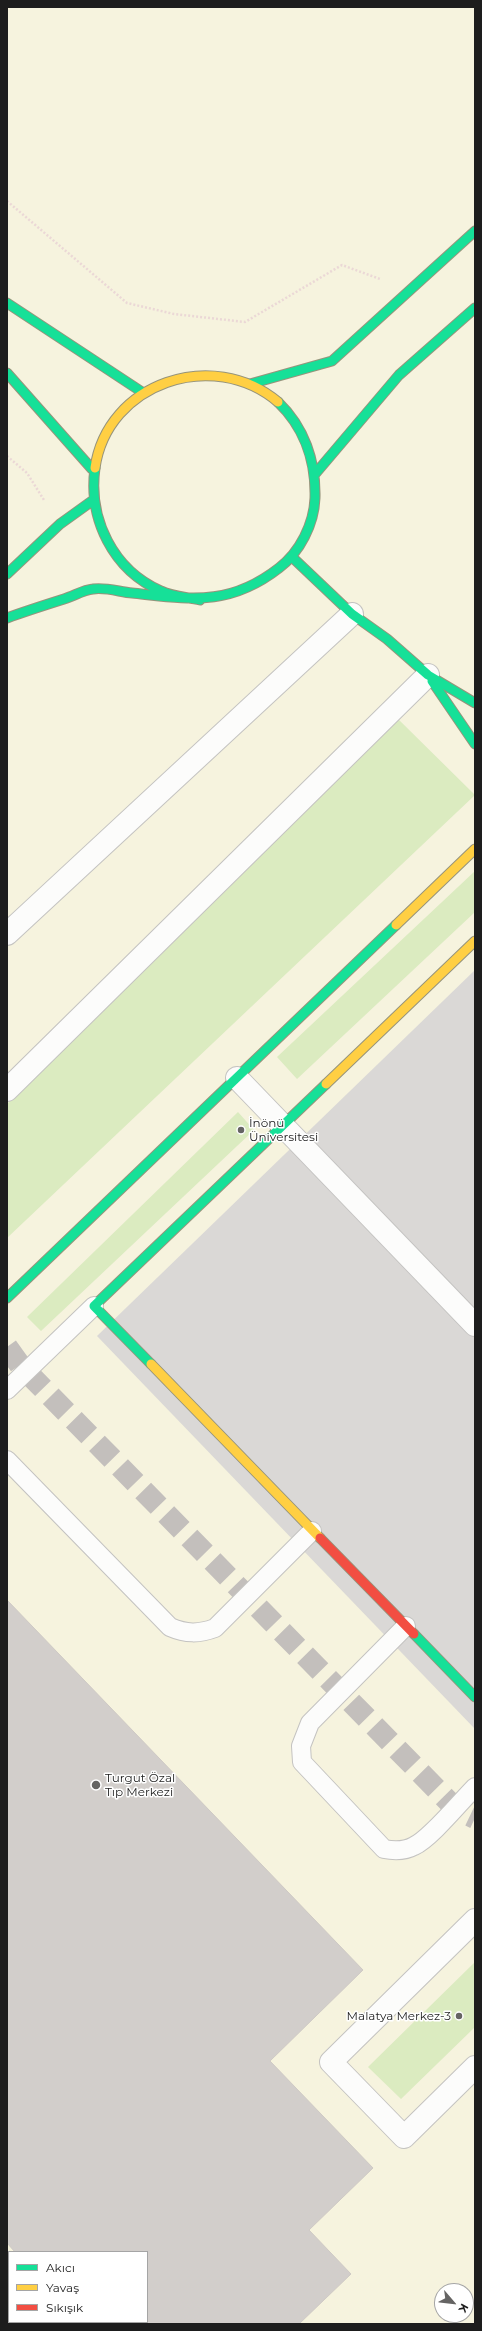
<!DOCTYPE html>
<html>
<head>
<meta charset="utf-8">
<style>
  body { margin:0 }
  #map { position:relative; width:482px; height:2331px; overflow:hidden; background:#ece8e4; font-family:Montserrat,sans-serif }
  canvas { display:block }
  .frame { position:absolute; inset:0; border:8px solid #1d1d1d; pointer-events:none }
  .legend { position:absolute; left:8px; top:2251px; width:140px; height:72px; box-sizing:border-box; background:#fff; border:1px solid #a5a5a5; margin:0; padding:5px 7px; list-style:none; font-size:12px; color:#1d1d1d }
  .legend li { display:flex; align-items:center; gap:8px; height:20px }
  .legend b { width:20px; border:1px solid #a5a5a5 }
  .north { position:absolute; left:434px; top:2283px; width:40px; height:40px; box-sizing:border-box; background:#fff; border:1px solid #a5a5a5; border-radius:50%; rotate:118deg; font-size:11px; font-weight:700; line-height:16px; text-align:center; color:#1d1d1d }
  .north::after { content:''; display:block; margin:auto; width:14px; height:18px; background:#656463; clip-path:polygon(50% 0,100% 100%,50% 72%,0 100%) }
</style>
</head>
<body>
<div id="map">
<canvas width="482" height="2331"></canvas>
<div class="frame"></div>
<ul class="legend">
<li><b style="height:5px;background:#16e098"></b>Akıcı</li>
<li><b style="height:5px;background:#ffcf43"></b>Yavaş</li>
<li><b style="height:5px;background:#f24e42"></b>Sıkışık</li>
</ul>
<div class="north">K</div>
</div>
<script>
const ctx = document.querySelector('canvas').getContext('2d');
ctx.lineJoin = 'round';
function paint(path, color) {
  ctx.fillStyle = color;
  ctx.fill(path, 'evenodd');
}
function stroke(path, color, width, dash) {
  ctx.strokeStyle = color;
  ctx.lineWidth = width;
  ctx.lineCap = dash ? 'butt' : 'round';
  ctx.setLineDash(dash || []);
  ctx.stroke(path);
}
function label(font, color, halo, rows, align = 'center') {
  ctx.font = font + ' Montserrat,sans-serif';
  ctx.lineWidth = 3;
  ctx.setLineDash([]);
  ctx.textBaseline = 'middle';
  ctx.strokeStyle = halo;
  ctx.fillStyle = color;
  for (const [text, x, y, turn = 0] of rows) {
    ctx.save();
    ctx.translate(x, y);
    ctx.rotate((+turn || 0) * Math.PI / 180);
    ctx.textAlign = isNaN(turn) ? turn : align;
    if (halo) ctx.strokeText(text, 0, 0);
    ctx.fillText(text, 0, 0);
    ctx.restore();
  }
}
const education = new Path2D(`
  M7 7H475V2324H7ZM9 2252H147V2322H9ZM442 2291H466V2315H442Z`);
const religious = new Path2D(`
  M475 970V1729L97 1336Z`);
const grass = new Path2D(`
  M397 718 475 795 7 1238V1104Z
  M475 871V912L297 1079 277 1057Z
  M238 1112 254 1130 41 1331 27 1317Z
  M475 1962V2027L401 2099 368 2067Z`);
const building = new Path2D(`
  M7 1600 363 1970 270 2061 373 2168 309 2230 351 2274 299 2324H7V2302L9 2300V2322H147V2252H15L7 2243Z`);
const secondaryTunnel = new Path2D(`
  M7 1347 20 1365 456 1809 475 1818`);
const path = new Path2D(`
  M7 201 127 303 174 314 245 322 342 265 380 279
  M7 456 27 473 44 500`);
const lane = new Path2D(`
  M7 1390 94 1306
  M7 1460 170 1627C186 1634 199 1634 215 1628L312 1531
  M406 1626 310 1723 301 1746 302 1762 384 1849C394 1851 405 1851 414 1846 430 1839 461 1801 475 1787`);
const street = new Path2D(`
  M7 934 352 614
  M237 1078 475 1325
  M7 1090 428 675
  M475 1920 331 2062 404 2137 475 2067`);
const fast = new Path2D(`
  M7 303 142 392
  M7 373 92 469
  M250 384 332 361 475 231
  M95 468C88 519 113 570 161 591 173 597 187 597 200 600
  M315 474 399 375 475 308
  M292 557 352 614 387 639 428 675 475 703
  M7 574 60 524 92 501
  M7 618C26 611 45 605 64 599 74 596 83 590 93 589 106 587 120 592 132 593 190 599 229 607 279 568 300 552 314 524 315 498 316 461 304 427 278 402
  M432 681 475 744
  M7 1298 396 925
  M151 1364 94 1306 326 1084
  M414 1634 475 1697`);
const slow = new Path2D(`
  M95 468C107 383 213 347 278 402
  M396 925 475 849
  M326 1084 475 941
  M151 1364 320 1538`);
const jam = new Path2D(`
  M320 1538 414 1634`);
const markers = [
  [241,1130,4,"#656463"],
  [96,1785,5,"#656463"],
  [459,2016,4,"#656463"]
];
const poiNames = [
  ["İnönü",249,1123],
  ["Üniversitesi",249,1137],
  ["Turgut Özal",105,1778],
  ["Tıp Merkezi",105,1792],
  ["Malatya Merkez-3",451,2016,"right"]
];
paint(education, '#f6f3de');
paint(religious, '#dad8d6');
paint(grass, '#dbebc0');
paint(building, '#d2cecb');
stroke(building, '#cfcac5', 1);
stroke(secondaryTunnel, '#c3bfbc', 22, [22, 11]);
stroke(lane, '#c4c3c1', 20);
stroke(street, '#c4c3c1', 24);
stroke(fast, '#96947c', 11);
stroke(slow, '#96947c', 11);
stroke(jam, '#96947c', 11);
stroke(path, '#ebd8d6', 2.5, [2, 2]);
stroke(lane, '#fcfcfb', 18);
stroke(street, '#fcfcfb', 22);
stroke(fast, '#16e098', 9);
stroke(slow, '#ffcf43', 9);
stroke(jam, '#f24e42', 9);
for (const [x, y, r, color] of markers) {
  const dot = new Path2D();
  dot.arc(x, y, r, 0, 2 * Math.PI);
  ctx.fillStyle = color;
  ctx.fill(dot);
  stroke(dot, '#fff', 1.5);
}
label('12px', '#1d1d1d', '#fff', poiNames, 'left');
</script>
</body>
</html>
